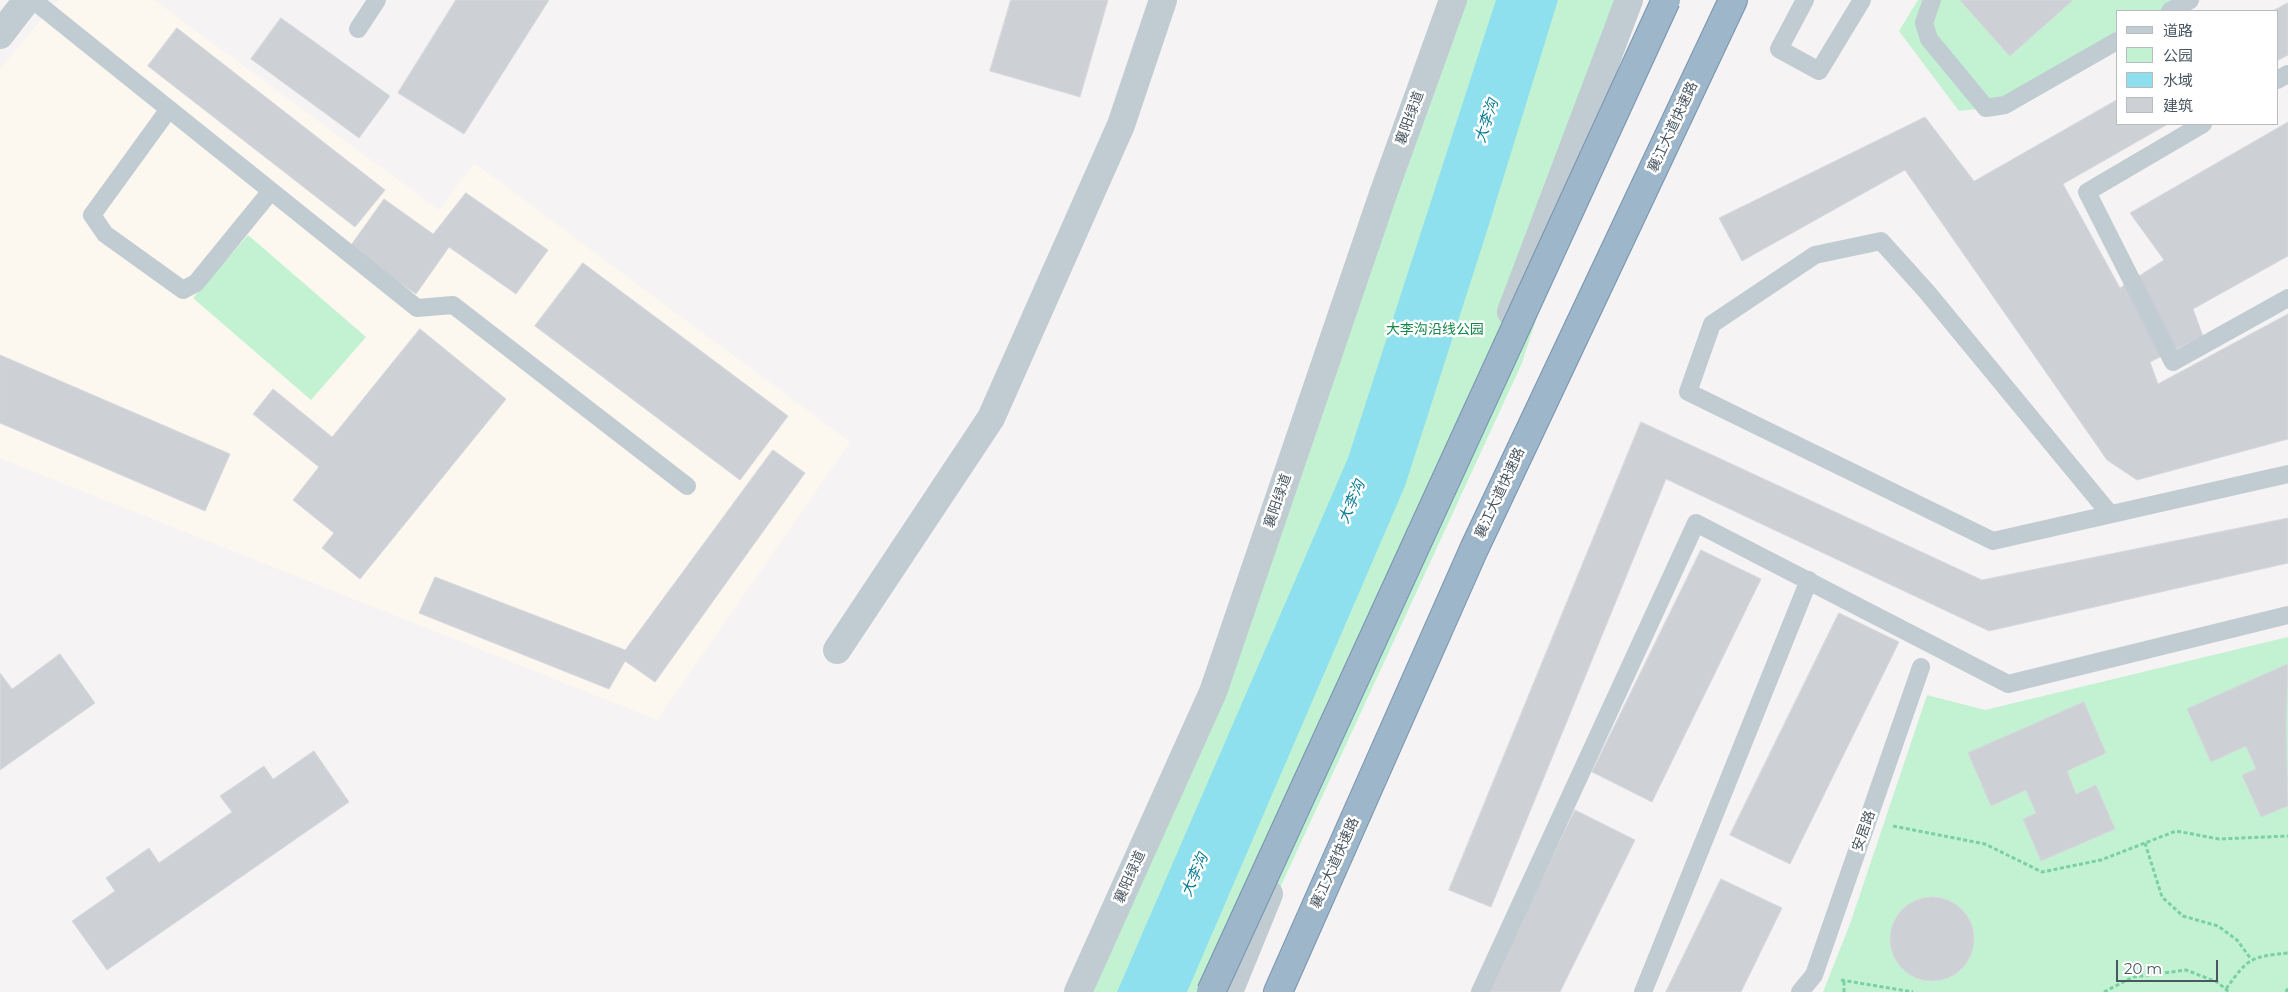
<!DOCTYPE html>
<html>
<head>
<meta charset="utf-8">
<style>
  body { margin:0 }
  #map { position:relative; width:2288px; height:992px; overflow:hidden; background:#f5f3f3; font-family:Montserrat,"Noto Sans SC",sans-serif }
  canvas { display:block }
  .legend { position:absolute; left:2116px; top:10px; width:162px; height:115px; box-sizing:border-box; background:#fff; border:1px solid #b7bcc0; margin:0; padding:6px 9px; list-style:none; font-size:15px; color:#4a5761 }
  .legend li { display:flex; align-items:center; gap:10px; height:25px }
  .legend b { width:25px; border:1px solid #b7bcc0 }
  .scale { position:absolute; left:2116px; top:960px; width:102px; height:22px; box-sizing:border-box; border:2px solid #4a5761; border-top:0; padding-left:6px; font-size:15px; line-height:18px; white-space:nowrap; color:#4a5761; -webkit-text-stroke:4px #fff; paint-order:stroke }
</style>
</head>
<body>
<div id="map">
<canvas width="2288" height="992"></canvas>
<ul class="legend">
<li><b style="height:6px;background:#c1cbd2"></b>道路</li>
<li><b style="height:14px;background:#c2f2d2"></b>公园</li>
<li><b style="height:14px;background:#8fe0ef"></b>水域</li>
<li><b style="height:14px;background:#cdd0d5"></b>建筑</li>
</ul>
<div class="scale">20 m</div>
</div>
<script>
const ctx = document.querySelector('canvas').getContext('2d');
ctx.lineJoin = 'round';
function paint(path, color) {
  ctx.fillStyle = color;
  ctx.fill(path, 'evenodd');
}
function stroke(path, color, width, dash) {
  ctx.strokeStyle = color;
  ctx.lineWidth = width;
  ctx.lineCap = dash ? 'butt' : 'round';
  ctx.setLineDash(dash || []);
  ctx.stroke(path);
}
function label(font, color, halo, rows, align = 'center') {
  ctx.font = font + ' Montserrat,"Noto Sans SC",sans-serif';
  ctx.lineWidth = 5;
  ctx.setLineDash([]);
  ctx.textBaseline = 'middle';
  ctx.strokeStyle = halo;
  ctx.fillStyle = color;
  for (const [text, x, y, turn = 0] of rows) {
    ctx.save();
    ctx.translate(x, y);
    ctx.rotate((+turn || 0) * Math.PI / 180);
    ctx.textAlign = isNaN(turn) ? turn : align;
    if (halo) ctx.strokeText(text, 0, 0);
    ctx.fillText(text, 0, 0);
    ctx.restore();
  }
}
const commercial = new Path2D(`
  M58 0H154L439 210 474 163 850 442 657 720 0 458V69Z`);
const green = new Path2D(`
  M1453 0H1639L1522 363 1232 992H1078L1213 692Z
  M1918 0H2190L2170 11H2117V41L1986 108 1959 111 1899 31Z
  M248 235 366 337 311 400 193 298Z
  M2288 637V992H1823L1850 924 1927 695 1985 710Z`);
const water = new Path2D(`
  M1496 0H1558L1487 231 1405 486 1187 992H1117L1348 458Z`);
const building = new Path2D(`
  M456 0H549L464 134 398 93Z
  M1011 0H1108L1080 97 990 71Z
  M1960 0H2073L2010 56Z
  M2288 3V55L2277 61V11H2273Z
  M281 18 390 96 359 138 251 59Z
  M177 28 385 190 355 227 148 66Z
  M2117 100V124H2168L2063 184 2120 288 2164 260 2130 213 2288 122V256L2193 309 2203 336 2150 362 2158 384 2288 314V439L2137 480 2107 460 1905 170 1742 261 1719 218 1925 117 1974 181Z
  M466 193 548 250 516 294 449 247 416 294 349 248 384 199 433 234Z
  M583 263 788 416 740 480 535 326Z
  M420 329 506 399 360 579 322 548 334 533 293 500 319 467 253 414 273 389 332 437Z
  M0 355 230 454 205 511 0 423Z
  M1641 422 1982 580 2288 518V563L1989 631 1666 479 1491 907 1449 890Z
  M773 450 805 473 655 682 625 661 609 689 419 613 435 577 625 650Z
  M1701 550 1761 579 1652 802 1592 772Z
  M1839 613 1899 642 1790 864 1730 835Z
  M60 654 95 703 0 770V673L12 689Z
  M2288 664 2286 727 2288 806 2261 817 2242 775 2256 769 2246 746 2211 762 2187 709Z
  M2084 702 2106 753 2067 771 2076 794 2096 785 2115 829 2041 861 2023 819 2036 813 2026 790 1991 806 1968 753Z
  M314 751 349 802 107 970 72 921 115 891 106 878 149 848 159 863 232 812 220 796 264 766 273 779Z
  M1575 810 1635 840 1560 992H1486Z
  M1721 879 1782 908 1741 992H1666Z
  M1890 939a42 42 0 1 1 84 0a42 42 0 1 1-84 0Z`);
const path = new Path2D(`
  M1893 826 1985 844 2042 872 2101 860 2176 831 2219 839 2288 836
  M2145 843 2162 897 2183 916 2218 926 2237 940 2251 959
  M1841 980 1913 992
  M2226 989C2248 958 2250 957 2288 953
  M1844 992V980
  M2104 992 2133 977 2186 970 2217 982 2229 992
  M2286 992 2288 988`);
const service = new Path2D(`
  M33 0 417 308 453 305 687 486
  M1805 0 1779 49 1819 71 1862 0
  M1932 0 1924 23 1929 39 1986 108 2005 105 2117 41
  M2170 11 2190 0
  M358 29 377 0
  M2277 80 2288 74
  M169 109 92 215 105 234 183 290 196 283 271 191
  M2203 124 2087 192 2173 362 2288 298
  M2110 514 1927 292 1881 241 1815 255 1712 324 1688 392 1993 541 2288 474
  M1480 992 1696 523 2008 684 2288 615
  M1643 992 1809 580
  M1800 992 1814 975 1921 667`);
const minor = new Path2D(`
  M1511 312 1629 0
  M837 650 991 418 1121 125 1163 0
  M1078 992 1213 692 1383 194 1453 0
  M1229 992 1269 894`);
const tertiary = new Path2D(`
  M0 35 27 0`);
const trunk = new Path2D(`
  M1278 992 1474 549 1733 0`);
const trunkBridge = new Path2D(`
  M1211 992 1666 0`);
const streetNames = [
  ["襄阳绿道",1410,118,-70],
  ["襄江大道快速路",1673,127,-65],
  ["襄江大道快速路",1500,493,-65],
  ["襄阳绿道",1278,501,-71],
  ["安居路",1864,831,-71],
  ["襄江大道快速路",1335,863,-66],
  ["襄阳绿道",1130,877,-66]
];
const parkNames = [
  ["大李沟沿线公园",1435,330]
];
const waterNames = [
  ["大李沟",1487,121,-72],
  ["大李沟",1352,502,-67],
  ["大李沟",1195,875,-67]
];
paint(commercial, '#fdf8ef');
paint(green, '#c2f2d2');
paint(water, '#8fe0ef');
paint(building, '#cdd0d5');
stroke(building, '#d7d9de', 1);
stroke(trunk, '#7593ae', 30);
stroke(path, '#79d1a1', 3, [4, 2.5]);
stroke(service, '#c1cbd2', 18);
stroke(minor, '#c1cbd2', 28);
stroke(tertiary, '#c1cbd2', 28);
stroke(trunk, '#9eb6ca', 28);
stroke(trunkBridge, '#7593ae', 30, []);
stroke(trunkBridge, '#9eb6ca', 28);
label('14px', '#4a5761', '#fff', streetNames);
label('14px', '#168749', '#fff', parkNames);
label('italic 15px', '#0b7e94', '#fff', waterNames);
</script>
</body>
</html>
